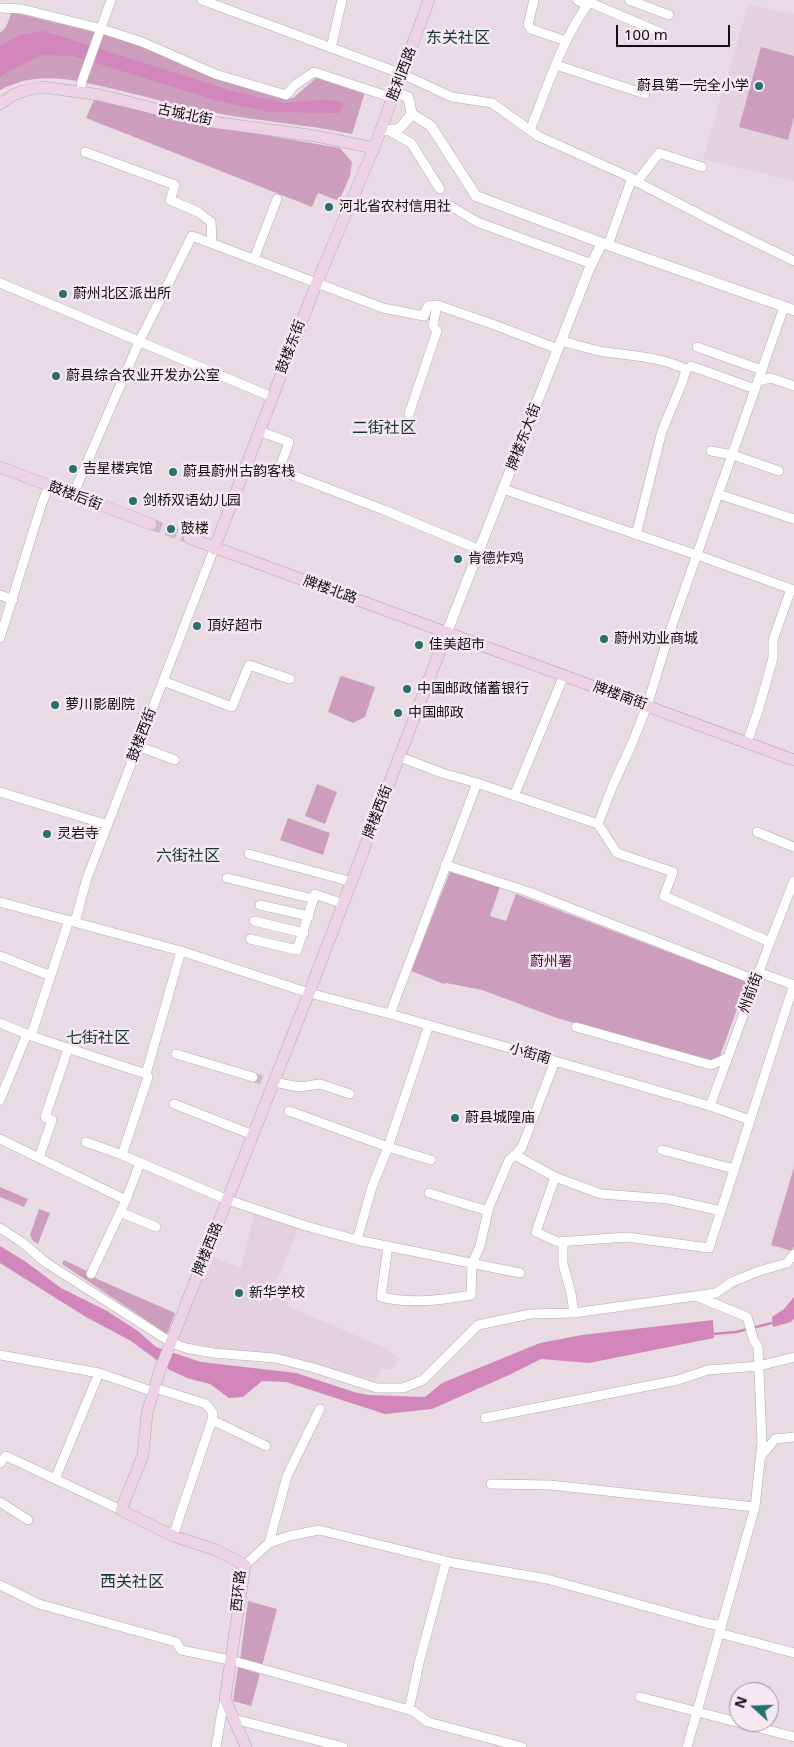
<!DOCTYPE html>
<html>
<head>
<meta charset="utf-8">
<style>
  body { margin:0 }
  #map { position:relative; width:794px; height:1747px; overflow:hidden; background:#e9dbe3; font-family:"Noto Sans",sans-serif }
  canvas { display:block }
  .north { position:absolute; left:729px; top:1682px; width:50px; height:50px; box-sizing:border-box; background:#f6e8f1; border:1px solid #9a9097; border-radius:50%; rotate:290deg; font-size:14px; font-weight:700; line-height:20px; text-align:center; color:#110d10 }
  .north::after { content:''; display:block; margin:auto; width:18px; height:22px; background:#27706c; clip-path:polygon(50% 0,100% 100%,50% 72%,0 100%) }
  .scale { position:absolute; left:616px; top:25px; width:114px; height:22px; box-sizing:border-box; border:2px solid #110d10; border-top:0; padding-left:6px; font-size:15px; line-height:18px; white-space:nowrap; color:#110d10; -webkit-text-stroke:4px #f6e8f1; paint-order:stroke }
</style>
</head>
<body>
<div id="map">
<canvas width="794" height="1747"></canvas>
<div class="north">N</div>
<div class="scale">100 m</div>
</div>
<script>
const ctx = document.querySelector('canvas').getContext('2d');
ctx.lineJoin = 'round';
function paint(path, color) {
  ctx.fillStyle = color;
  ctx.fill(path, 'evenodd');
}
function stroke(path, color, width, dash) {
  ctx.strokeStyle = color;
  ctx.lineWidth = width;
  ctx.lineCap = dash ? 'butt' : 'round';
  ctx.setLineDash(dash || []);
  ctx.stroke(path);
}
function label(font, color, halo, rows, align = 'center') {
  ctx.font = font + ' "Noto Sans","Noto Sans SC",sans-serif';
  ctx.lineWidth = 5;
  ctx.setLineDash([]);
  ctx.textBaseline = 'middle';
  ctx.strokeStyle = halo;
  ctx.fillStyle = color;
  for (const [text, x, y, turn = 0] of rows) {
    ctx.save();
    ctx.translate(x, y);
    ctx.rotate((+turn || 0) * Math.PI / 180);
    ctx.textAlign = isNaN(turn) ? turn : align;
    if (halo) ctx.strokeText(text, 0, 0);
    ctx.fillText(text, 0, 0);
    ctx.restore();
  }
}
const built = new Path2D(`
  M748 5 794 14V181L703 159Z
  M255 1211 300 1225 273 1290 291 1296 287 1306 388 1349 399 1359 391 1369H381L376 1380 273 1356 228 1352 176 1342 210 1256 241 1268Z`);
const green = new Path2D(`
  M12 12 135 42 283 98H293L316 78 334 79 365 92 352 134C304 124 255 121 206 111 177 105 147 97 118 90 77 81 40 69 0 90V33L6 27Z
  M761 47 794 56V117L788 140 739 127Z
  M94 100 201 124 340 148 352 162 350 176 339 201 318 193 312 207 86 118Z
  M342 676 375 687 365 717 353 723 328 712 340 677Z
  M317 784 337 792 325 824 305 816Z
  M288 818 330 833 323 855 280 840Z
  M450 872 500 887 490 916 506 921 516 894 747 982 717 1064 557 1018 482 990 446 983 444 984 411 971Z
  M794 1167V1246L792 1251 771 1245Z
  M0 1187 28 1199 24 1207 0 1197Z
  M39 1209 50 1213 38 1244 33 1241 30 1235Z
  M64 1260 89 1272 88 1275 175 1313 167 1334 62 1264Z
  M248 1601 277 1609 262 1666 240 1660Z
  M238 1667 260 1674 251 1706 233 1701Z`);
const forest = new Path2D(`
  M44 31 232 91 284 103 322 100 337 101 343 104 342 109 339 113 269 112 215 100 73 56 42 55 7 72 0 77V46L20 35Z
  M0 1246 26 1262 61 1288 107 1311 138 1331 156 1347 201 1362 296 1373 354 1392 368 1395 425 1397 442 1383 540 1343 582 1335 713 1320 714 1338 589 1363 541 1359 509 1375 432 1409 385 1414 286 1382 262 1381 243 1397 229 1398 210 1384 187 1378 170 1370 131 1341 86 1317 0 1263Z
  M794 1297V1319L791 1322 773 1327 772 1317 784 1309Z`);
const stream = new Path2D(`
  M713 1334 736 1332 776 1322`);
const minorTunnel = new Path2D(`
  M253 1077 264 1081`);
const secondaryTunnel = new Path2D(`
  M151 524 189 538`);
const minor = new Path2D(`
  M202 0 402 74 452 97 492 103 538 136 632 178 608 245
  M534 0 528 25 531 29 566 41
  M577 0 587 6
  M629 0 669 15
  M589 2 661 33
  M0 8 22 9 102 29 142 42 215 74 286 95 295 85 314 72 393 98
  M331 48 342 0
  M556 65 645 94
  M80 92 82 81 111 0
  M388 130 411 143 440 189
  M530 130C548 86 562 38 591 0
  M85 152 175 185 170 200 198 212 211 222 212 243
  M632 178 637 182 728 229 794 261
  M637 182 659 153 702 167
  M449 205 477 222 592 264
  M254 259 277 199
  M0 283 272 397
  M561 341C574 344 586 348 599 351 622 355 667 357 686 370L682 383 662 431 636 535
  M697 347 762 370
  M686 370 691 366 755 389
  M758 381 771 378 794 386
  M409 414 437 331 433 326 437 305
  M259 431 289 442 279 470 384 510 480 550
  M711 451 733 455 779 471
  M503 489 697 555 794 590
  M718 494 794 519
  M73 495 139 342 192 236 383 308 424 316 428 306 437 305 492 324 558 349
  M0 595 13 600
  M0 638 42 503 49 486
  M163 681 232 707 249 665 290 679
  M747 743 759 708 773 658V640L791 589
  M138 746 175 760
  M400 757 442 773 477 783 598 824 617 853 673 872 664 896 770 942
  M0 792 108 825
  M514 796 564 675
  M598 824 613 785 631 746 647 706 669 634 784 307
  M757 832 794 847
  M249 854 352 882
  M445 865 529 892 755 980
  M227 878 314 899
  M0 902 181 951 309 993 390 1014 555 1061 710 1106 750 1120
  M260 905 309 916
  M254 921 304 933
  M75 922 87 878 214 549
  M250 939 297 950 315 894 343 904
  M0 956 51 976
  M758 972 794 985
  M390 1014 477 783
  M0 1023 31 1036 146 1074 148 1077 122 1155 228 1200 306 1226 357 1240 520 1273
  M576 1027 711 1065 727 1058
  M31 1036 69 920
  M176 1054 253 1077
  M146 1074 181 951
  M274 1082 299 1087 320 1084 350 1094
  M0 1100 27 1034
  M174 1104 253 1135
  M710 1106 770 942 794 881
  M289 1111 388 1147 431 1160
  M0 1139 126 1200 140 1163
  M86 1142 122 1155
  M662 1150 734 1169
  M515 1155 555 1177 536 1232 558 1242 627 1237 709 1248 794 984
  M39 1158 52 1120 45 1117 68 1049
  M555 1177 601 1194 668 1199 721 1211
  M429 1193 488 1211
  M120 1212 156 1227
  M0 1228 23 1243 45 1262 172 1343 186 1348 213 1353 275 1358 314 1368 377 1388H403L423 1380 478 1325 530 1314 574 1313 716 1293 732 1282 759 1271 787 1263 794 1254
  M357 1240 372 1187 388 1147 429 1025
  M563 1241V1264L571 1293 574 1313
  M388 1246 381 1297C412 1304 441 1300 471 1295L472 1264 480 1246 489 1207 509 1160 515 1155 522 1147 555 1061
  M91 1274 126 1200
  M0 1355 99 1373 154 1392
  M155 1388 206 1404 213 1413 212 1420 266 1446
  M485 1418 678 1380 708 1370 759 1366 794 1357
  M761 1456 775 1439 794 1437
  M0 1463 6 1456 121 1510
  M55 1479 99 1373
  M491 1484 550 1485 755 1507
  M0 1502 28 1520
  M173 1536 212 1420
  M269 1543 287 1476 320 1409
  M245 1565 269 1543 289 1536 319 1530 454 1563 547 1579 706 1623 722 1626
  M0 1585 39 1604 176 1642 181 1650 230 1660 413 1711 428 1722 522 1747
  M719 1633 794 1653
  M640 1697 794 1737
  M409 1710 419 1663 446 1562
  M234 1719 343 1747
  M216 1747 221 1717 225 1699
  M687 1747 755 1507 762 1443 758 1347 754 1341 747 1317 696 1296`);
const tertiary = new Path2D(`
  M395 92 408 97 412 114 431 126 476 196 602 243 794 310
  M380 131 399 129 412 114
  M447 632 590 267 602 243`);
const secondary = new Path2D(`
  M0 104 13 95 24 91 43 87 100 95 205 121 316 136 374 148
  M0 467 151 524
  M189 538 794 760
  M214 549 317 282 374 148 429 0
  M246 1747 225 1699 245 1565 216 1550 173 1536 121 1510 143 1455 147 1413 160 1370 309 993 447 632`);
const markers = [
  [759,86,5,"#27706c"],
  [329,207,5,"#27706c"],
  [63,294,5,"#27706c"],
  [56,376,5,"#27706c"],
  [73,469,5,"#27706c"],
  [173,472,5,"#27706c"],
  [133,501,5,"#27706c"],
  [171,529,5,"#27706c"],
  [458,559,5,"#27706c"],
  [197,626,5,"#27706c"],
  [604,639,5,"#27706c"],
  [419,645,5,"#27706c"],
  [407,689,5,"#27706c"],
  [55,705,5,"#27706c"],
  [398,713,5,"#27706c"],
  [47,834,5,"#27706c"],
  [455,1118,5,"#27706c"],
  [239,1293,5,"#27706c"]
];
const streetNames = [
  ["胜利西路",402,74,-69],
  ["古城北街",185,115,12],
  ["鼓楼东街",291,347,-69],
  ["牌楼东大街",524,437,-69],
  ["鼓楼后街",75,496,21],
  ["牌楼北路",330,590,20],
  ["牌楼南街",620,696,20],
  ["鼓楼西街",142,735,-69],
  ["牌楼西街",378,812,-69],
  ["州前街",751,993,-70],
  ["小街南",530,1054,16],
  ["牌楼西路",208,1249,-68],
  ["西环路",239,1591,-84]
];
const poiNames = [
  ["蔚县第一完全小学",749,86,"right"],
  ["河北省农村信用社",339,207],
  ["蔚州北区派出所",73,294],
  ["蔚县综合农业开发办公室",66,376],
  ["吉星楼宾馆",83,469],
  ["蔚县蔚州古韵客栈",183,472],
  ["剑桥双语幼儿园",143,501],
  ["鼓楼",181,529],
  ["肯德炸鸡",468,559],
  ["頂好超市",207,626],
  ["蔚州劝业商城",614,639],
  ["佳美超市",429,645],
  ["中国邮政储蓄银行",417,689],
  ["萝川影剧院",65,705],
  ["中国邮政",408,713],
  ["灵岩寺",57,834],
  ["蔚县城隍庙",465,1118],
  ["新华学校",249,1293]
];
const parkNames = [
  ["蔚州署",551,962]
];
const quarterNames = [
  ["东关社区",458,38],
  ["二街社区",384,428],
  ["六街社区",188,856],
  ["七街社区",98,1038],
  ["西关社区",132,1582]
];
paint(built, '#e5d0de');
paint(green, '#cd9dbd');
paint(forest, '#d286ba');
stroke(stream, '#d286ba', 2.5);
stroke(minorTunnel, '#c9bcc3', 9, [9, 4.5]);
stroke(secondaryTunnel, '#c9bcc3', 11, [11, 5.5]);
stroke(minor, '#b4a7af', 10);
stroke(tertiary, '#b4a7af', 11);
stroke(secondary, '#b4a7af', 12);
stroke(minor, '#fff', 9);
stroke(tertiary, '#fff', 10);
stroke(secondary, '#edd1e5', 11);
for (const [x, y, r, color] of markers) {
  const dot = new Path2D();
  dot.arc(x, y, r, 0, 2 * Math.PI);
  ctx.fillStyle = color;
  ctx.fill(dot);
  stroke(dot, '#f6e8f1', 2);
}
label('14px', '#110d10', '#f6e8f1', streetNames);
label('14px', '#110d10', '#f6e8f1', poiNames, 'left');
label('14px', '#500b40', '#f6e8f1', parkNames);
label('16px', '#153735', '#f6e8f1', quarterNames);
</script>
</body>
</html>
